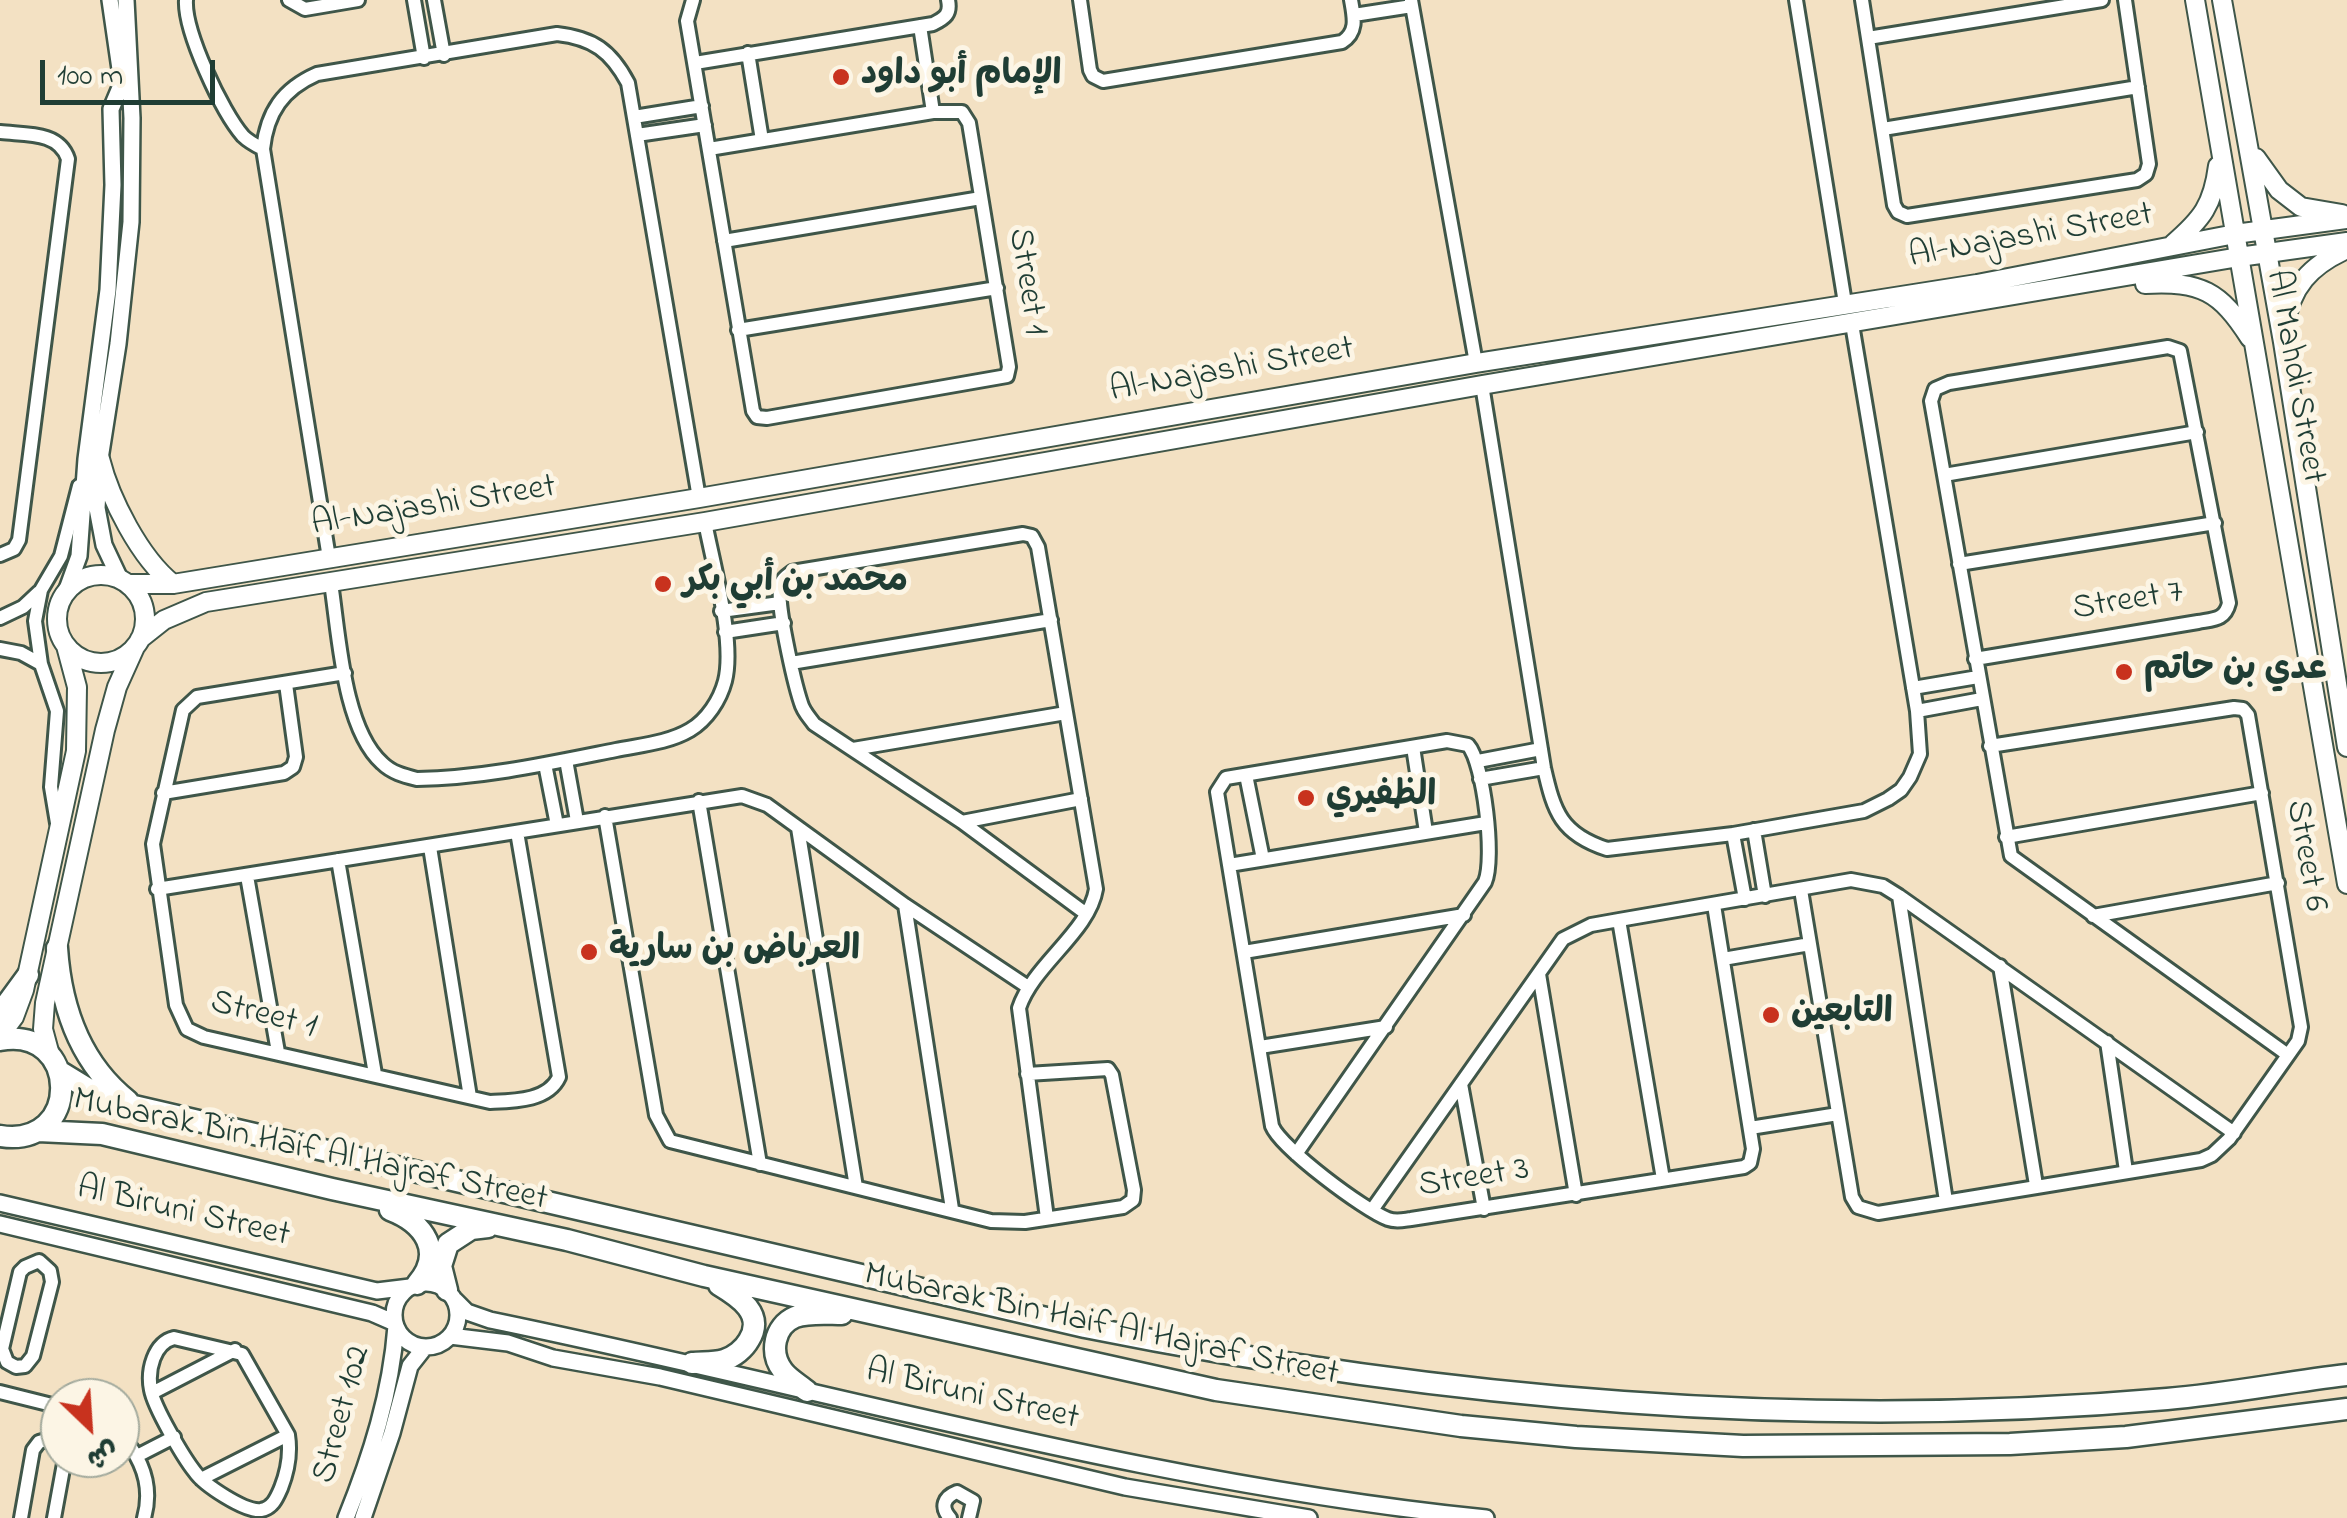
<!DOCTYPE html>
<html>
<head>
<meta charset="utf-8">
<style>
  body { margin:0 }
  #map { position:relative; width:2347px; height:1518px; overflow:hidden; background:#f3e1c3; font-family:"Indie Flower","Playpen Sans Arabic",sans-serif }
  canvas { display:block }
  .north { position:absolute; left:40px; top:1378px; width:100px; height:100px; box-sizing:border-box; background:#fcf5e5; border:2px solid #a4ab9e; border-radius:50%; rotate:155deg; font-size:28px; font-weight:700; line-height:40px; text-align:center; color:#1f3d34 }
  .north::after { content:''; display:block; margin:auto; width:35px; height:45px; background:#c8321e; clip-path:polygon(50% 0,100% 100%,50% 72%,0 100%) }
  .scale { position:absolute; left:40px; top:60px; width:175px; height:45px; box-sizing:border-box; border:5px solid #1f3d34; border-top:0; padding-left:12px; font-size:30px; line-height:35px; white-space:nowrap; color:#1f3d34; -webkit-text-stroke:8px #fcf5e5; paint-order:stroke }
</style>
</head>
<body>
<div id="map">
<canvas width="2347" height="1518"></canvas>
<div class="north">ش</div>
<div class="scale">100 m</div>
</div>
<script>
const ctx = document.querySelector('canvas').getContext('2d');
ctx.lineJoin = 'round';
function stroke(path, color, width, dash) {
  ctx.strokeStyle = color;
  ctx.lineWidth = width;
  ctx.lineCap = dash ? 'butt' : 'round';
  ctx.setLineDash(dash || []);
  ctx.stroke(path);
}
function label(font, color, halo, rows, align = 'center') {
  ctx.font = font + ' "Indie Flower","Playpen Sans Arabic",sans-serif';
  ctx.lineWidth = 10;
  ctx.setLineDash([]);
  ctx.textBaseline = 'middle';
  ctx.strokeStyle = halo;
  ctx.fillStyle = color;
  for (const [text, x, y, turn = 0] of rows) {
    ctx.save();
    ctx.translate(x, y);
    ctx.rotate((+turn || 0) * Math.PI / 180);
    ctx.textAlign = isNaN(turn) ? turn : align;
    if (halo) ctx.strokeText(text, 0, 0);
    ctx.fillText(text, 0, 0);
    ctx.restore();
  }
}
const minor = new Path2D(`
  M186 0C184 31 222 112 243 136 249 142 255 145 263 149
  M289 0 305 9 358 0
  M414 0 424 58
  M434 0 444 55
  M693 0 687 21 753 411 757 417 767 418 1007 376 1009 367 969 123 962 112H933L709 149
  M1080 0 1090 70 1093 76 1103 81 1342 42C1358 32 1354 17 1351 0
  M1411 0 1476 363
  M1796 0 1845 303
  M1862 0 1894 205 1898 212 1907 216 2137 180 2146 174 2149 164 2125 0
  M1354 15 1412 6
  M920 26 933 112
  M1868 38 2102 0
  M748 53 762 140
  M695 63 933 24C945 18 951 14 948 0
  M634 117 702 106
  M1883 129 2138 87
  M0 132C25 135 59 131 68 159L19 540 14 549 0 555
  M637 135 705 125
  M724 241 981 198
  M738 330 997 288
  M1482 385 1544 768C1554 812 1561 834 1607 849L1733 834 1864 811 1888 799 1901 790 1910 777 1920 754 1917 711 1852 324
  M1944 475 2197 432
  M329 558 263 149C267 112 283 89 317 74L557 34C593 38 611 51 628 83L699 498
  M1959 564 2215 523
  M331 583C339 634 343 728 382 763 392 773 405 776 417 779 483 778 551 763 616 750 640 745 668 743 690 730 707 720 720 700 725 681 735 641 713 564 705 522
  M721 611 780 603
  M0 618 23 607 39 592
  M725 632 784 623
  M0 649 21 653 41 664
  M1975 659 2198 622C2214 619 2225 620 2229 603L2180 351 2168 347 1949 383 1935 389 1931 401 2011 856 2288 1055
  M791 663 1051 620
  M345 673 197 697 183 710 153 844 176 1005 187 1029 204 1037 490 1102C514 1101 548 1101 559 1077L517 832
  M1913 688 1978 677
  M1917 711 1982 699
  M1413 747 1426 832
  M853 749 1066 713
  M566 760 577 821
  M1478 761 1541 749
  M545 764 557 825
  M1246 775 1263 859
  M1480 779 1544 768
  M163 793 284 773 293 767 296 757 286 684
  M699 801 760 1164
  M605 816 656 1115 670 1141 991 1221 1025 1222 1123 1207 1133 1200 1134 1190 1112 1075 1108 1069 1027 1074
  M962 822 1081 799
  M57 823 51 787 57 711 41 664 35 621 41 590 61 556 79 486
  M798 828 856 1187
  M1754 830 1765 896
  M1733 834 1745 899
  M2006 837 2262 793
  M430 847 470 1097
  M338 860 375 1074
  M1229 865 1486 823
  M247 876 278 1052
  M157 889 742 796 767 805 905 905 1028 987
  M1801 890 1852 1197 1858 1207 1878 1213 2201 1160 2212 1155 2229 1139 2298 1041 2301 1027 2248 715 2243 709 2234 708 1990 746
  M1899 896 1946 1201
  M905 905 952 1209
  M2093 916 2278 883
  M1619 920 1663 1179
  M1244 952 1464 915
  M1723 959 1810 944
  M2000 966 2036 1185
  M1539 974 1576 1195
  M2107 1042 2126 1171
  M1260 1047 1386 1027
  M1461 1084 1484 1209
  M1750 1128 1838 1114
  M1296 1154 1485 882C1495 859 1484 763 1468 745L1447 741 1226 778 1217 792 1272 1126C1281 1148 1364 1210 1388 1219 1396 1222 1403 1220 1411 1219L1744 1167 1750 1163 1753 1149 1714 905
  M1372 1210 1563 939 1591 925 1619 920 1851 880 1883 886 1899 896 2234 1133
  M1047 1218 1019 1008C1033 965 1089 932 1096 889L1038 547 1032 536 1023 534 792 572C787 576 784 577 781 583 774 597 795 685 801 703 803 711 809 717 814 724L962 822 1085 913
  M39 1261 50 1271 52 1282 33 1356 25 1366 16 1367 7 1362 2 1349 20 1272 25 1267Z
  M174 1338 242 1354 288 1435C291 1454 288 1470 281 1488 277 1497 273 1508 261 1510 245 1512 204 1485 195 1472 183 1457 154 1407 151 1390 147 1370 154 1343 174 1338Z
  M0 1392 60 1407
  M152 1393 235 1350
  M120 1434C142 1458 153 1486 144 1518
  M53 1438 60 1407
  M137 1456 174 1437
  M201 1479 288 1435
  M21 1518 33 1450 39 1442 53 1438
  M54 1518 65 1458
  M950 1518C940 1507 944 1497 957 1492L973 1501 969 1518`);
const tertiary = new Path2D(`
  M120 579 104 545 97 508 100 459 118 344 131 222 132 118 126 0
  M66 592 79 556 86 459 108 290 113 185 111 109 122 83 110 0
  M0 1203 377 1291 410 1287
  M0 1224 372 1313 395 1323
  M394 1315a32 32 0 1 1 64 0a32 32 0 1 1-64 0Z
  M455 1300 467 1312 490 1320C821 1388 1149 1484 1486 1518
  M450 1336 508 1343 553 1358 660 1377 1125 1487 1309 1518
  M346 1518C371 1456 391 1393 396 1326
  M363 1518 392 1433 410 1366 425 1347`);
const secondary = new Path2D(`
  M2195 0 2347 884
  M2222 0 2283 342 2347 747
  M2256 158 2279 190 2301 207 2342 214
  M2173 244C2202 219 2213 205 2218 166
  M2145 284C2201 281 2220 291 2250 338
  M2285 327C2290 287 2311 265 2347 249
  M100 459C110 499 140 558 173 584
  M57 619a44 44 0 1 1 88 0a44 44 0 1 1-88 0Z
  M128 584H173L699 498 1476 363 1977 284 2235 234 2347 219
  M140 639 164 620 206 602 705 522 1482 385 2239 257 2347 242
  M0 1036 14 1017 24 990 76 751 77 687 66 646
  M50 1055 43 1029 45 1003 105 730 117 687 135 647`);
const primary = new Path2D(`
  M57 948C61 1008 80 1063 128 1101
  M0 1013 28 975
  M0 1040C80 1025 83 1149 0 1136
  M59 1071 95 1093 134 1106 1085 1327C1443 1399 1802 1431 2167 1399 2227 1394 2287 1382 2347 1375
  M38 1131 102 1134 332 1189 567 1240 704 1276 1216 1390 1461 1426 1576 1437 1743 1446 2010 1444 2126 1437 2347 1409
  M390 1210C424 1223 445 1252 417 1284
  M447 1290 441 1266 448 1244 471 1229 488 1227
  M692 1363C702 1362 714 1363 724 1360 734 1357 744 1349 749 1340 765 1314 739 1297 719 1285
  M807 1391C800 1385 789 1379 783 1371 769 1353 774 1326 795 1317 809 1312 828 1314 842 1314`);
const markers = [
  [841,77,10,"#c8321e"],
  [663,584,10,"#c8321e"],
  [2124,672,10,"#c8321e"],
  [1306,798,10,"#c8321e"],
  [589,952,10,"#c8321e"],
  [1771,1015,10,"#c8321e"]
];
const poiNames = [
  ["الإمام أبو داود",861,77],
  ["محمد بن أبي بكر",683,584],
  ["عدي بن حاتم",2144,672],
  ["الظفيري",1326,798],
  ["العرباض بن سارية",609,952],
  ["التابعين",1791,1015]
];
const streetNames = [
  ["Al-Najashi Street",2031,238,-10],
  ["Street 1",1025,282,81],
  ["Al-Najashi Street",1232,372,-10],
  ["Al Mahdi Street",2293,377,80],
  ["Al-Najashi Street",434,508,-9],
  ["Street 7",2128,603,-9],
  ["Street 6",2304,856,80],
  ["Street 1",263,1017,14],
  ["Mubarak Bin Haif Al Hajraf Street",310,1152,12],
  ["Street 3",1474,1180,-9],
  ["Al Biruni Street",183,1214,13],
  ["Mubarak Bin Haif Al Hajraf Street",1101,1327,12],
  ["Al Biruni Street",972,1397,13],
  ["Street 102",344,1415,-75]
];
stroke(minor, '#3f5649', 18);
stroke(tertiary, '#3f5649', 20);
stroke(secondary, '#3f5649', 22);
stroke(primary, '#3f5649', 25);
stroke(minor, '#fff', 12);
stroke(tertiary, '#fff', 15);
stroke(secondary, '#fff', 18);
stroke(primary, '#fff', 20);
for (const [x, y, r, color] of markers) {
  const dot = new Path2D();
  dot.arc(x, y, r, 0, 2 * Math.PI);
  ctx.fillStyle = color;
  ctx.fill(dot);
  stroke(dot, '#fcf5e5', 4);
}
label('bold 35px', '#1f3d34', '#fcf5e5', poiNames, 'left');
label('35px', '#1f3d34', '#fcf5e5', streetNames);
</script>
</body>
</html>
